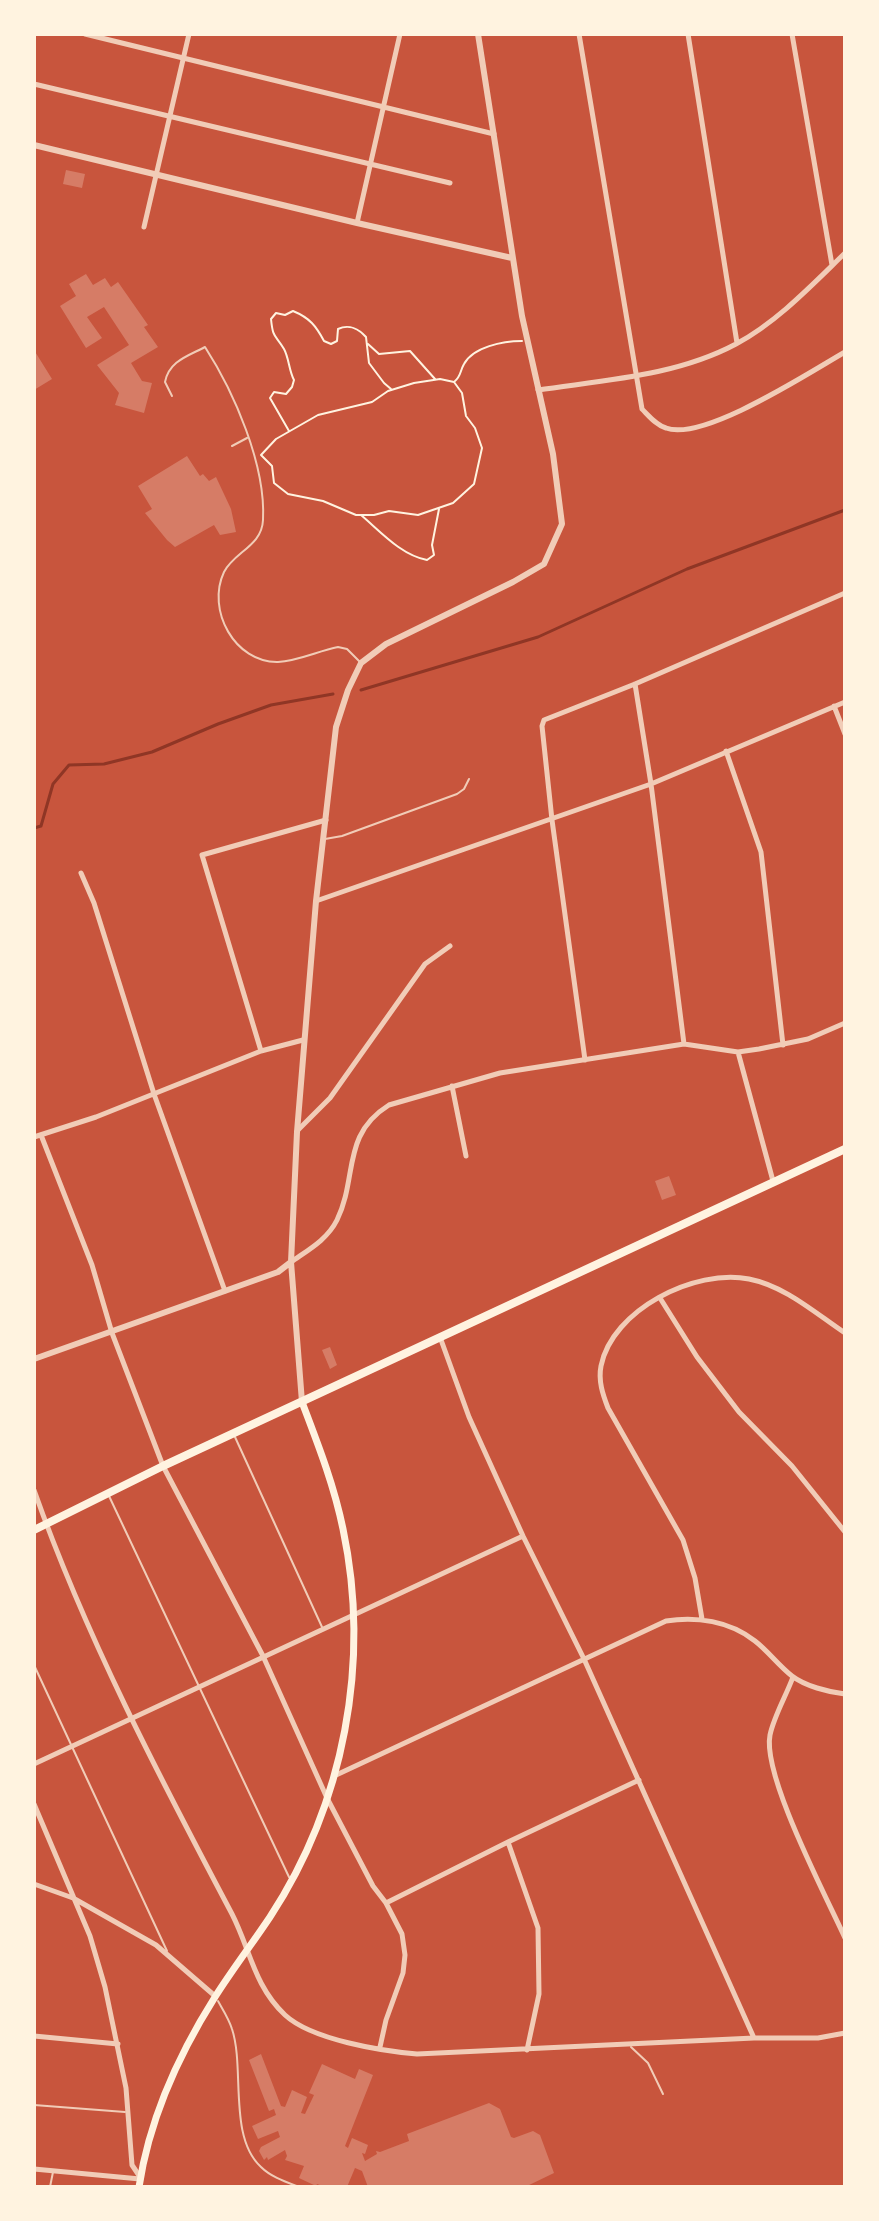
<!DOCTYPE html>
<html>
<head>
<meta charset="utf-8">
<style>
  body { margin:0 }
  #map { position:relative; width:879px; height:2221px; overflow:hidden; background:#c8553d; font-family:Signika,sans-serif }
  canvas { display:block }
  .frame { position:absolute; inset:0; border:36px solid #fff3e0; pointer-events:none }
</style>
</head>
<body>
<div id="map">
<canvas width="879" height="2221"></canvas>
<div class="frame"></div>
</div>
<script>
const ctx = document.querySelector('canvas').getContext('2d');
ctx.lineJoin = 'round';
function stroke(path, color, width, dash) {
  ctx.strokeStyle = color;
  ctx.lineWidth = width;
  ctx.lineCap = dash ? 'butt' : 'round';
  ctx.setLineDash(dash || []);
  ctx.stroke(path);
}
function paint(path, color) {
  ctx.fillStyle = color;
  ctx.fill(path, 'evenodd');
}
const stream = new Path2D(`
  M361 690 538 637 687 569 845 510
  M34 828 41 826 53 784 69 765 104 764 152 752 218 724 271 705 333 694`);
const building = new Path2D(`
  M66 170 85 174 82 188 63 184Z
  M86 274 93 285 105 278 111 287 118 282 148 325 144 327 158 347 131 363 142 381 152 383 144 413 115 405 119 393 97 365 129 345 104 307 87 317 102 338 86 348 60 306 76 296 69 284Z
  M34 350 52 379 34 390Z
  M187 456 200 476 203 474 209 481 216 477 231 509 236 532 220 535 214 525 175 547 167 540 145 513 152 509 138 486Z
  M669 1176 676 1195 662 1200 655 1181Z
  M330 1347 337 1365 330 1369 322 1350Z
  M261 2054 281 2106 285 2107 292 2090 307 2097 301 2113 305 2114 314 2095 309 2093 322 2064 355 2079 359 2069 373 2075 345 2146 348 2148 352 2138 368 2145 365 2154 362 2153 365 2161 377 2154 376 2151 380 2152 409 2141 407 2134 489 2103 500 2109 511 2137 514 2138 533 2131 540 2135 554 2173 525 2187H368L362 2171 355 2168 347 2187H325L317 2184 316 2186 299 2178 304 2166 285 2160 287 2156 285 2150 268 2160 267 2157 264 2160 259 2151 261 2147 280 2137 278 2131 258 2139 252 2126 276 2115 274 2109 269 2111 249 2060Z`);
const path = new Path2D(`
  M368 344 379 354 410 351 435 379
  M440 379 454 382 462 393 466 416 475 428 482 448 474 484 453 503 418 515 389 511 374 515H356L323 501 288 494 274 483 272 466 261 455 276 439 318 415 372 402 388 391 414 383Z
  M455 381C461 376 460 371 464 364 473 347 503 341 522 341
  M289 431 270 398 274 392 286 394 292 387 294 380C289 371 289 358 284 349 275 334 273 339 271 319L276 313 285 315 293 311C310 318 316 326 324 341L331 344 337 341 338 329C349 324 359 329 366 337L369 363 384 383 391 389
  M361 515C381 532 401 555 427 560L434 555 432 545 439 509`);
const service = new Path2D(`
  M172 396 165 382C169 361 188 356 205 347 234 392 266 465 263 520 262 546 234 552 224 572 206 610 235 663 278 662 298 661 318 651 338 647L347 649 360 662
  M232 446 247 438
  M325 839 342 836 457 794 464 789 469 779
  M235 1437 322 1627
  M109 1496 289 1877
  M34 1665 167 1951
  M218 2001C223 2010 229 2019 232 2029 245 2068 228 2137 261 2167 271 2177 286 2182 299 2187
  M631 2047 648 2063 663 2094
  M34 2105 125 2112
  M50 2187 53 2172`);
const minor = new Path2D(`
  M85 34 494 134
  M579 34 642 409C649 416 656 425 666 428 703 442 810 372 845 352
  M688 34 737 343
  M792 34 832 265
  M34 84 450 183
  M357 223 400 34
  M144 227 189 34
  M538 390C605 380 676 376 736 344 777 322 812 285 845 253
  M635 684 651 784 684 1044
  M834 706 845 734
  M726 751 761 852 783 1045
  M81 873 94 903 154 1094 225 1291
  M316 901 651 784 845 702
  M261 1051 202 855 326 820
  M738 1052 773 1181
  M585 1060 552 820 542 726 544 720 635 684 845 593
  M452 1086 466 1156
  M297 1131 330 1098 425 964 450 946
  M41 1135 92 1265 112 1333 163 1466 263 1656 327 1798 373 1886 386 1903 402 1934 405 1955 403 1973 386 2020 380 2047
  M34 1137 96 1117 261 1051 303 1040
  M291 1262C308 1250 327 1240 337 1220 358 1177 341 1135 389 1105L500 1073 684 1044 738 1052 759 1049 808 1039 845 1023
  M660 1298 697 1357 739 1412 792 1466 845 1532
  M440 1337 469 1417 523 1536 584 1659 754 2038
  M34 1490C86 1637 159 1776 232 1914 250 1949 254 1986 285 2015 312 2040 382 2051 417 2054L754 2038H818L845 2033
  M702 1619 695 1578 683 1540 608 1408C603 1395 598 1381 601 1366 612 1310 695 1268 749 1279 785 1286 815 1313 845 1333
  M793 1677C786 1696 774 1716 770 1735 762 1775 826 1896 845 1938
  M34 1764 523 1536
  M334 1776 666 1621C696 1616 730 1621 755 1641 768 1651 779 1666 792 1676 805 1686 828 1692 845 1694
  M34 1804 90 1936 105 1987 126 2088 132 2165 140 2177
  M508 1842 538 1928 539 1994 527 2050
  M34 1884 73 1898 156 1945 215 1996
  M386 1903 508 1842 639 1780
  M34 2036 118 2044
  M34 2169 140 2179`);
const tertiary = new Path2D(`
  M34 145 357 223 512 258
  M34 1359 278 1272 291 1262
  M302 1402 291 1262 297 1132 316 901 336 727 348 690 361 663 386 644 513 582 544 564 562 524 553 454 522 316 478 34`);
const secondary = new Path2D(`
  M139 2187C149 2121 179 2054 215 1997 232 1970 252 1944 270 1917 344 1804 371 1662 343 1529 334 1485 318 1444 302 1402`);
const primary = new Path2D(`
  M34 1530 163 1466 845 1149`);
stroke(stream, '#8f3625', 3);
paint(building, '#d67c66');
stroke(path, '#fff3e0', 2);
stroke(service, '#f1ccb7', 2);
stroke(minor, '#f1ccb7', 5);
stroke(tertiary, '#f1ccb7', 6);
stroke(secondary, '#fff3e0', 7);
stroke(primary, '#fff3e0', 8);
</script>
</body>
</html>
